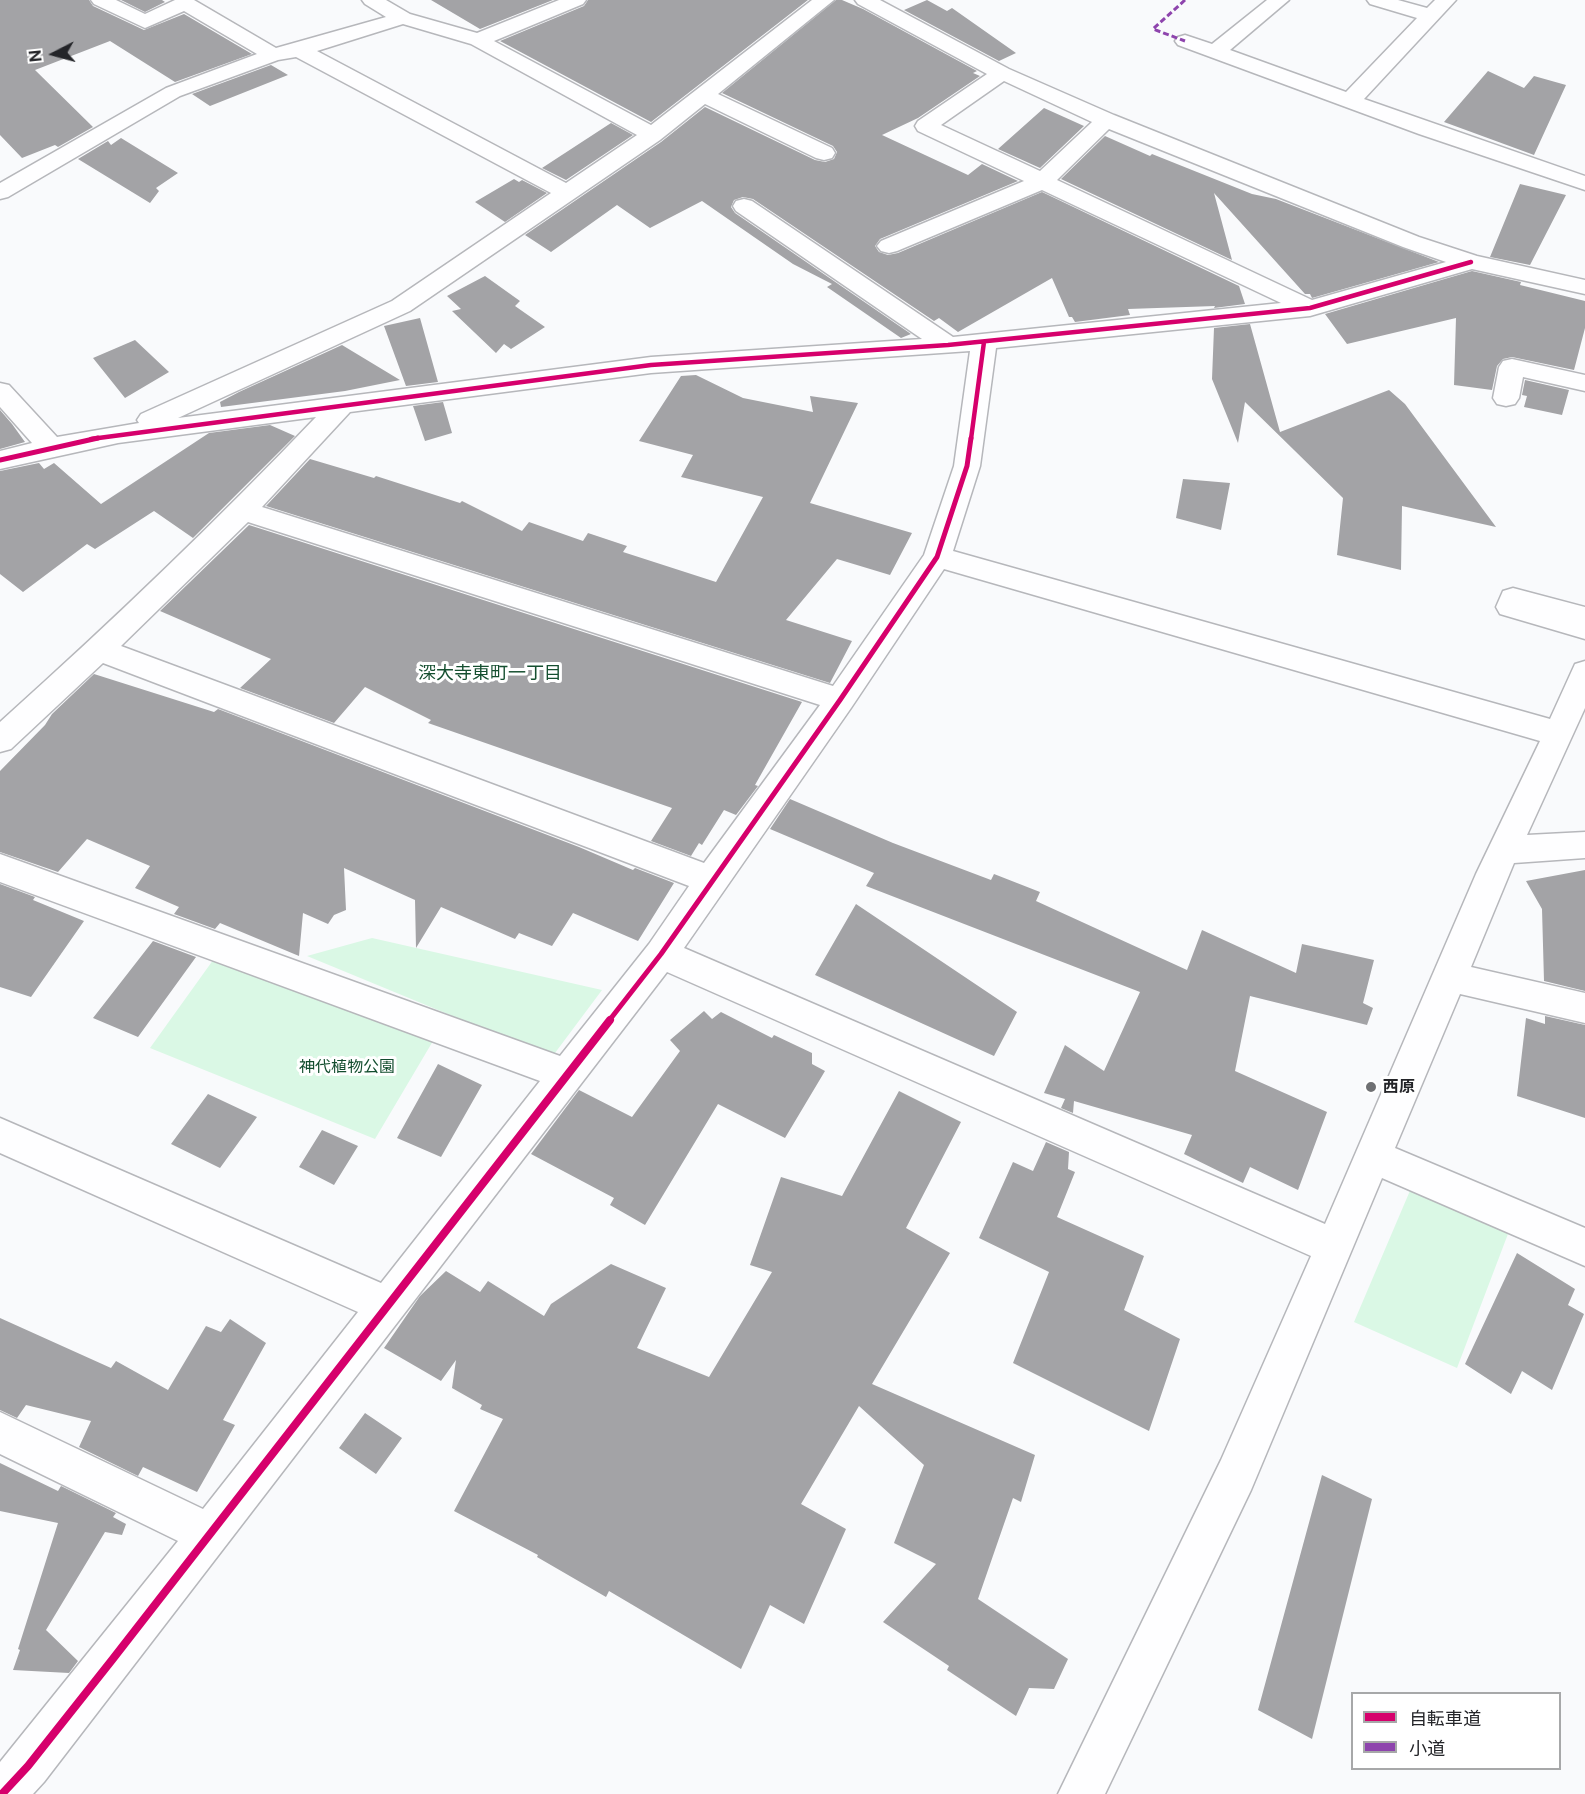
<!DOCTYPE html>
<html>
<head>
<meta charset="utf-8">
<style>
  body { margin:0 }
  #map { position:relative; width:1585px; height:1794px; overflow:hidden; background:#f9fafc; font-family:"Public Sans","Noto Sans JP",sans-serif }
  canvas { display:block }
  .legend { position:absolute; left:1351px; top:1692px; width:210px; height:78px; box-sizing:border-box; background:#fff; border:2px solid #a7a8a9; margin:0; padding:8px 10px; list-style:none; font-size:18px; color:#242529 }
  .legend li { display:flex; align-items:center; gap:12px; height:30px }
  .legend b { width:30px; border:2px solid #a7a8a9 }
  .north { position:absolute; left:24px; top:24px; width:60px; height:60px; -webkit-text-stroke:4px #fff; paint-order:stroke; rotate:264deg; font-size:16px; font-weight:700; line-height:24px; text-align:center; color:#242529 }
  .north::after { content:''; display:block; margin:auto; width:21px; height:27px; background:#242529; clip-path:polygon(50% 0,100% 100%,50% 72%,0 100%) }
</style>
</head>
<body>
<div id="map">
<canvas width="1585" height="1794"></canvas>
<ul class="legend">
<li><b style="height:8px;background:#d6006c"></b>自転車道</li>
<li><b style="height:8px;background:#8e44ad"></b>小道</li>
</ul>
<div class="north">N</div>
</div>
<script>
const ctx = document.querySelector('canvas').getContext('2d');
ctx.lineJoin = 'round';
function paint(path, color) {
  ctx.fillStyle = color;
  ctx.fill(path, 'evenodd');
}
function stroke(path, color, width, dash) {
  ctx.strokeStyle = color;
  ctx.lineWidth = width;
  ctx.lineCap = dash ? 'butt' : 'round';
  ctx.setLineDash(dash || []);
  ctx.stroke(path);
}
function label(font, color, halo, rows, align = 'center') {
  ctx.font = font + ' "Public Sans","Noto Sans JP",sans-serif';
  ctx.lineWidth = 6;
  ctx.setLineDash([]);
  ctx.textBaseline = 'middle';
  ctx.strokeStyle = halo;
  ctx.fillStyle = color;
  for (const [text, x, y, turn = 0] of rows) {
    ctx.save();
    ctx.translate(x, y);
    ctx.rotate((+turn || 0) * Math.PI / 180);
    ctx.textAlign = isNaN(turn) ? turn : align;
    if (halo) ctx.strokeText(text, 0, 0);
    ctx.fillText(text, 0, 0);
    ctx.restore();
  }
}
const green = new Path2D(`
  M372 938 602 990 552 1057 307 956Z
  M216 956 433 1041 375 1139 150 1048Z
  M1412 1186 1511 1226 1457 1368 1354 1322Z`);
const building = new Path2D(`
  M0 0H89L93 6 144 30 184 14 252 54 175 82 110 41 35 70 93 127 58 147 55 145 22 158 0 135Z
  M121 0H162L165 2 145 12Z
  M431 0H553L480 29Z
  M588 0H808L651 122 500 41 584 6Z
  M836 0H842L863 9 977 71 973 73 980 76 918 118 882 135 968 175 982 164 1018 181 880 239 875 246 879 252 888 255 898 253 1042 192 1239 286 1245 304 1214 308 1215 306 1128 309 1130 315 1075 322 1072 317H1069L1052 278 958 332 939 318 934 321 753 199 743 197 734 200 731 207 735 213 911 334 901 338 827 287 832 284 793 264 702 201 650 228 617 205 551 252 525 235 661 142 705 107 815 160 825 162 834 159 837 152 833 146 722 93Z
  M927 0 947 11 952 8 1016 53 999 61 904 10Z
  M271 65 288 75 210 106 192 94Z
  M1488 71 1524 88 1534 76 1566 85 1534 155 1444 122Z
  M1044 108 1084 126 1040 168 998 149Z
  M611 123 633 135 566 180 542 168Z
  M1105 136 1150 156 1152 154 1252 194 1276 199 1439 262 1312 298 1310 294H1305L1214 193 1232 260 1061 179Z
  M121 138 178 173 156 188 159 191 150 203 78 159 108 141 111 145Z
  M514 179 519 182 522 180 547 193 505 222 475 202Z
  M1520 184 1566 195 1530 265 1490 257Z
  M1472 271 1521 282 1520 285 1585 301V328L1574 370 1512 357 1503 359 1497 366 1492 390 1454 385 1456 318 1347 344 1325 314Z
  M485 276 520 301 515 306 545 327 511 349 504 344 496 353 452 311 461 309 447 296Z
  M420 318 438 382 406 386 384 326Z
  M1250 324 1280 432 1389 390 1405 404 1496 527 1402 506 1401 570 1337 555 1343 498 1245 402 1238 443 1212 379 1214 328Z
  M135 340 169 372 125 398 93 358Z
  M342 345 400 380 345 391 221 407 220 402 239 392Z
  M696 375 743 398 813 412 810 396 858 403 810 503 912 533 890 575 837 559 786 620 852 641 830 683 266 506 310 459 374 478 376 476 460 503 462 501 522 531 529 522 583 541 588 533 627 546 623 552 716 582 763 497 681 477 693 455 639 441 681 376Z
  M1525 380 1569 390 1562 415 1524 407 1527 396 1522 395Z
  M443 402 452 433 425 441 413 406Z
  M0 410 12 424 25 442 0 449Z
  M270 425 295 436 193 538 154 511 95 549 87 544 23 592 0 574V471L39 463 44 469 54 463 101 504 209 433Z
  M1183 479 1230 483 1221 530 1176 518Z
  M249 525 802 702 755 785 758 786 736 815 724 810 702 845 699 843 691 856 651 841 672 808 428 723 431 720 365 687 334 723 240 688 271 659 160 611Z
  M94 674 214 712 218 709 579 847 633 870 635 868 674 883 638 941 573 913 552 946 519 933 515 939 441 907 416 948 415 900 344 868 346 910 334 915 328 924 303 913 299 956 220 923 215 929 174 914 179 907 135 888 150 866 87 839 58 872 0 852V771L45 725 52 714Z
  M790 799 893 843 991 880 994 874 1040 892 1036 901 1187 970 1202 930 1296 973 1302 944 1374 960 1363 1003 1373 1008 1367 1025 1250 996 1235 1071 1327 1112 1298 1190 1250 1167 1243 1183 1184 1154 1192 1135 1074 1101 1073 1113 1061 1108 1065 1099 1044 1093 1065 1045 1104 1071 1140 992 866 886 874 873 770 829Z
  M1585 870V991L1544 981 1542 909 1526 881Z
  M0 884 35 897 33 900 84 921 31 997 0 987Z
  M856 904 1017 1012 994 1056 815 975Z
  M153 941 196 957 138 1037 93 1018Z
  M704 1011 712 1019 721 1012 772 1038 774 1035 812 1053V1064L825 1071 785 1138 718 1104 645 1225 610 1205 614 1198 531 1154 579 1090 632 1117 680 1051 670 1040Z
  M1545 1016 1585 1025V1118L1517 1096 1526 1018 1545 1024Z
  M438 1064 482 1085 441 1157 397 1138Z
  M899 1091 961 1122 906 1228 950 1253 872 1384 1035 1455 1021 1502 1013 1498 978 1599 1068 1659 1054 1689 1029 1688 1016 1716 947 1670 949 1666 883 1622 936 1564 894 1543 924 1465 859 1406 801 1504 846 1529 804 1624 770 1605 741 1669 609 1591 606 1597 537 1557 538 1555 454 1511 503 1419 480 1409 482 1405 452 1388 456 1360 441 1381 384 1348 420 1296 446 1271 480 1292 488 1281 544 1316 551 1304 611 1264 666 1288 637 1348 709 1377 772 1272 750 1265 781 1177 842 1196Z
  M208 1094 257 1117 220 1168 171 1144Z
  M322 1130 358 1146 334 1185 299 1167Z
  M1046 1142 1069 1152 1068 1169 1075 1172 1057 1217 1144 1256 1124 1310 1180 1339 1149 1431 1013 1363 1049 1272 979 1238 1013 1162 1033 1171Z
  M1517 1253 1575 1289 1568 1305 1584 1314 1552 1390 1522 1371 1511 1394 1465 1364Z
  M0 1318 111 1368 116 1361 168 1390 206 1326 221 1332 230 1319 266 1343 223 1420 235 1425 197 1492 143 1467 138 1476 79 1447 91 1421 26 1405 17 1418 0 1410Z
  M365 1413 402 1438 376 1474 339 1448Z
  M0 1463 58 1491 61 1486 116 1513 113 1517 126 1524 122 1535 105 1532 46 1630 78 1661 69 1673 13 1670 20 1650 18 1649 58 1523 0 1511Z
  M1322 1475 1372 1499 1312 1739 1258 1710Z`);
const minor = new Path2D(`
  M91 0H116L145 14 175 0H194L276 48 386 17 365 4 362 0H386L410 14 477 33 559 0H586L583 4 494 41 651 125 812 0H834L718 94 832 148 835 153 832 158 824 160 816 158 705 104 660 140 410 311 178 418 651 357 922 339 736 211 733 206 736 201 744 199 752 201 953 337 1281 303 1042 190 897 251 889 253 881 251 877 246 881 241 1024 181 918 131 915 126 918 121 987 74 858 4 855 0H880L1009 69 1114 115 1419 237 1477 256 1585 280V294L1472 269 1310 316 996 348 980 466 953 551 1550 719 1575 664 1585 661V708L1527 835 1585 832V858L1514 863 1471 967 1585 993V1023L1460 994 1395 1148 1585 1228V1266L1382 1178 1251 1490 1105 1794H1058L1221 1460 1311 1256 667 972 44 1782 33 1794H0V1762L178 1541 0 1454V1412L203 1509 358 1312 0 1153V1118L381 1283 540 1081 0 882V854L560 1056 649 944 689 886 103 663 11 749 0 752V722C109 624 215 523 316 417L118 443 0 469V451L32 443 0 407V383L9 385 57 437 139 423 137 420 141 414 392 301 551 193 296 57 278 60 180 96 8 197 0 199V183L166 88 257 54 184 11 145 28 94 4ZM403 24 471 44 637 135 566 183 317 51ZM1004 81 1092 122 1040 171 941 125ZM1109 129 1403 247 1446 262 1312 300 1057 180ZM970 351 954 466 924 555 833 686 262 507 350 412 651 373ZM248 522 820 705 704 863 121 646ZM944 569 1540 741 1476 874 1325 1224 684 948 851 708Z
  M1267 0H1289L1230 50 1346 92 1417 18 1370 4 1367 0H1398L1427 8 1435 0H1456L1364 99 1585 176V190L1419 134 1178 45 1175 41 1178 37 1185 35 1212 44Z
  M1512 359 1585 375V391L1523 377 1519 398 1515 404 1506 406 1497 404 1493 398 1499 367 1503 361Z
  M1513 588 1585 607V639L1500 614 1496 607 1503 591Z`);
const quiet = new Path2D(`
  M1185 0 1153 29 1185 41`);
const cyclewayFar2 = new Path2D(`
  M91 439 651 365 948 345 1310 308 1471 262
  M971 439 984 342`);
const cyclewayFar1 = new Path2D(`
  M0 460 98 438
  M608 1022 661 954 840 700 937 557 967 466 971 438`);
const cycleway = new Path2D(`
  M2 1794 28 1766 112 1660 610 1020`);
const markers = [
  [1371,1087,6,"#6f7073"]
];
const parkNames = [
  ["神代植物公園",347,1067]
];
const poiNames = [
  ["西原",1383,1087]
];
const neighbourhoodNames = [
  ["深大寺東町一丁目",490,673]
];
paint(green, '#daf8e5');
paint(building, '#a3a3a6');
stroke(minor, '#b6b7bb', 3);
paint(minor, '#fefeff');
stroke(quiet, '#8e44ad', 3, [6, 3]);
stroke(cyclewayFar2, '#d6006c', 4.5);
stroke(cyclewayFar1, '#d6006c', 5);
stroke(cycleway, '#d6006c', 8);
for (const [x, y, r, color] of markers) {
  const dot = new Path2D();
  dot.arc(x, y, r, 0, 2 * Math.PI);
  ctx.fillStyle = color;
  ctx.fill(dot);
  stroke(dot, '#fff', 2);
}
label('16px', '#124d2e', '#fff', parkNames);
label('bold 16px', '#242529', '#fff', poiNames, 'left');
label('18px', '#154f30', '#fff', neighbourhoodNames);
</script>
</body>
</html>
